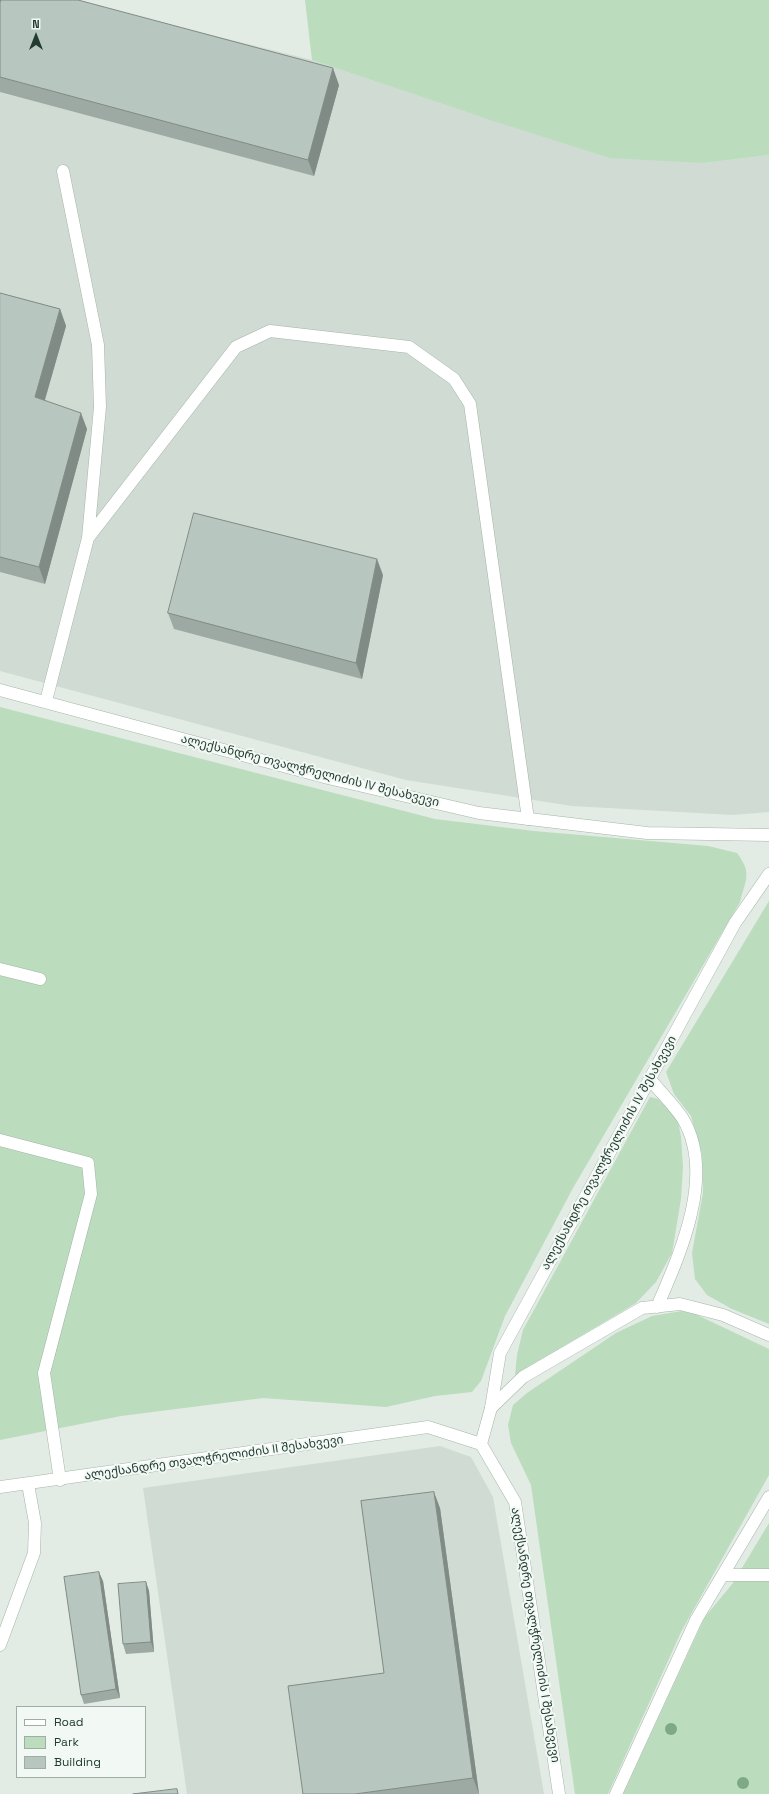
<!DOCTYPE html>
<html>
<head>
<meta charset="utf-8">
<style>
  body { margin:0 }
  #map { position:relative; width:769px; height:1794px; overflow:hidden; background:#e2ece5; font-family:"Space Grotesk",sans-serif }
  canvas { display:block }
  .legend { position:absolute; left:16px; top:1706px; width:130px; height:72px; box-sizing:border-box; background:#f2f8f4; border:1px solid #9fada6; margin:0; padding:5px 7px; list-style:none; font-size:12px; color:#223c30 }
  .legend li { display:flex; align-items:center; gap:8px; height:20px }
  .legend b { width:20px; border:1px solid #9fada6 }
  .north { position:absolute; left:16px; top:16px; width:40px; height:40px; -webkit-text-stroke:3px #f2f8f4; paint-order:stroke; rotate:0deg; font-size:11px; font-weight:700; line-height:16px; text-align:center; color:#223c30 }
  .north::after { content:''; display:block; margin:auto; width:14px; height:18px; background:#223c30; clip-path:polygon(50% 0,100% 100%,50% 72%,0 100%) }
</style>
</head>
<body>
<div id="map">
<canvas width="769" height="1794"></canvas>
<ul class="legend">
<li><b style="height:5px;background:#fff"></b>Road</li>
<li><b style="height:11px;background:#bbdcbd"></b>Park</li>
<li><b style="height:11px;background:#b7c6be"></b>Building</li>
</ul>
<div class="north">N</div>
</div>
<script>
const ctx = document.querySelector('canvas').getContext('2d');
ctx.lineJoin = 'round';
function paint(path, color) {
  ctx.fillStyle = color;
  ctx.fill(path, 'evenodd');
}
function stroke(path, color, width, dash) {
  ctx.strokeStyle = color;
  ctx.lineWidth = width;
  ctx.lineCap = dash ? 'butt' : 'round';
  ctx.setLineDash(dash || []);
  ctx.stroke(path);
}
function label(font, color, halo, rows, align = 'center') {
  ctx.font = font + ' "Space Grotesk","Noto Sans Georgian",sans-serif';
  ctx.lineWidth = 4;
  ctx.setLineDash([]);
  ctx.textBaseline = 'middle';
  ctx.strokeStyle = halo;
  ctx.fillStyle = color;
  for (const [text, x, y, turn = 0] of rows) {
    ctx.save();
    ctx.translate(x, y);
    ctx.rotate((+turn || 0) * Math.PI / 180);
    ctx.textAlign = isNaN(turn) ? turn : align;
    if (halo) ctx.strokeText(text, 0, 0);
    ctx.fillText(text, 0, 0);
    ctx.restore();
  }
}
const built = new Path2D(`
  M0 0H71L312 60 481 117 704 163 769 155V812L733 815 572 806 406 780 0 671Z
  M440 1446 471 1457 493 1497 544 1794H187L143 1488Z`);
const green = new Path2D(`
  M305 0H769V155L704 163 610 158 481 117 312 60Z
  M0 707 435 819 534 831 708 846 737 853C752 873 746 879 740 902L573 1188 505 1316 481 1381 472 1392 435 1396 386 1407 263 1398 121 1416 0 1440Z
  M769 901V1324L732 1309 707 1295 695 1279 692 1253 703 1193 702 1154 691 1116 674 1094 666 1072Z
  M650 1097 658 1099 678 1121 681 1137 683 1167 681 1199 672 1253 656 1282 636 1303 515 1375 517 1355 523 1330Z
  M682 1311 695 1314 769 1349V1475L681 1632 608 1794H575L531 1485 511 1443 508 1425 513 1405 527 1393 616 1333 652 1316Z
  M769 1523V1794H623L705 1617 733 1583Z`);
const service = new Path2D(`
  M63 171 98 345 100 407 88 538
  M46 701 88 538 236 347 270 331 409 347 454 379 470 404 528 819
  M0 969 40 979
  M650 1079C660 1092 674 1105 683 1119 716 1175 680 1254 657 1307
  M0 1140 88 1163 91 1194 44 1373 60 1480
  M491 1408 523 1377 642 1308 680 1304 723 1315 769 1335
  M723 1575H769
  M616 1794 696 1620 769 1497`);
const minor = new Path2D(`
  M0 690 328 778 479 813 647 833 769 835
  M481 1444 491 1408 500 1353 735 923 769 874
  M0 1487 428 1427 481 1444 515 1502 559 1794
  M0 1645 34 1553 35 1523 28 1484`);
const trees = [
  [671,1729],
  [743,1783]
];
const wall = new Path2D(`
  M0 4 339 85 314 176 0 92Z
  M0 293 60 309 66 326 45 400 87 429 45 584 0 572Z
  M383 575 362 679 174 629 168 613Z
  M440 1508 479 1794H303L384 1673Z
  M103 1581 120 1698 84 1704 81 1695Z
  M146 1582 149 1591 154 1652 126 1654 123 1644Z`);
const shadedWall = new Path2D(`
  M333 68 339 85 314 176 308 160Z
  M60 309 66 326 41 413 35 397Z
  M81 413 87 429 45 584 39 567Z
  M377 559 383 575 362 679 356 663Z
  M434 1492 440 1508 479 1794 473 1778Z
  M99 1572 103 1581 120 1698 116 1689Z
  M146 1582 149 1591 154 1652 151 1642Z`);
const building = new Path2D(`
  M1 0H78L333 68 308 160 0 77V4Z
  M0 293 60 309 35 397 81 413 39 567 0 557Z
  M194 513 377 559 356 663 168 613Z
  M434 1492 473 1778 355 1794H303L288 1686 384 1673 361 1501Z
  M99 1572 116 1689 81 1695 64 1577Z
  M146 1582 151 1642 123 1644 118 1584Z
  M177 1789 178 1794H133Z`);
const streetNames = [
  ["ალექსანდრე თვალჭრელიძის IV შესახვევი",310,771,14],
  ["ალექსანდრე თვალჭრელიძის IV შესახვევი",609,1153,-61],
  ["ალექსანდრე თვალჭრელიძის II შესახვევი",214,1458,-8],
  ["ალექსანდრე თვალჭრელიძის I შესახვევი",535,1635,81]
];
paint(built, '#d0dbd4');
paint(green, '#bbdcbd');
stroke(service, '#a5b4ab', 13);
stroke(minor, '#a5b4ab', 13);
stroke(service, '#fff', 12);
stroke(minor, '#fff', 12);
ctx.fillStyle = '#7ea987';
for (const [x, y] of trees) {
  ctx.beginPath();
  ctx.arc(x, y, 6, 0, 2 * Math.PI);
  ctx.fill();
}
paint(wall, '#9daaa3');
paint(shadedWall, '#808b85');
paint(building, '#b7c6be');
stroke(building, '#808b85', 1);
label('12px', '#223c30', '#f2f8f4', streetNames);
</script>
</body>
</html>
